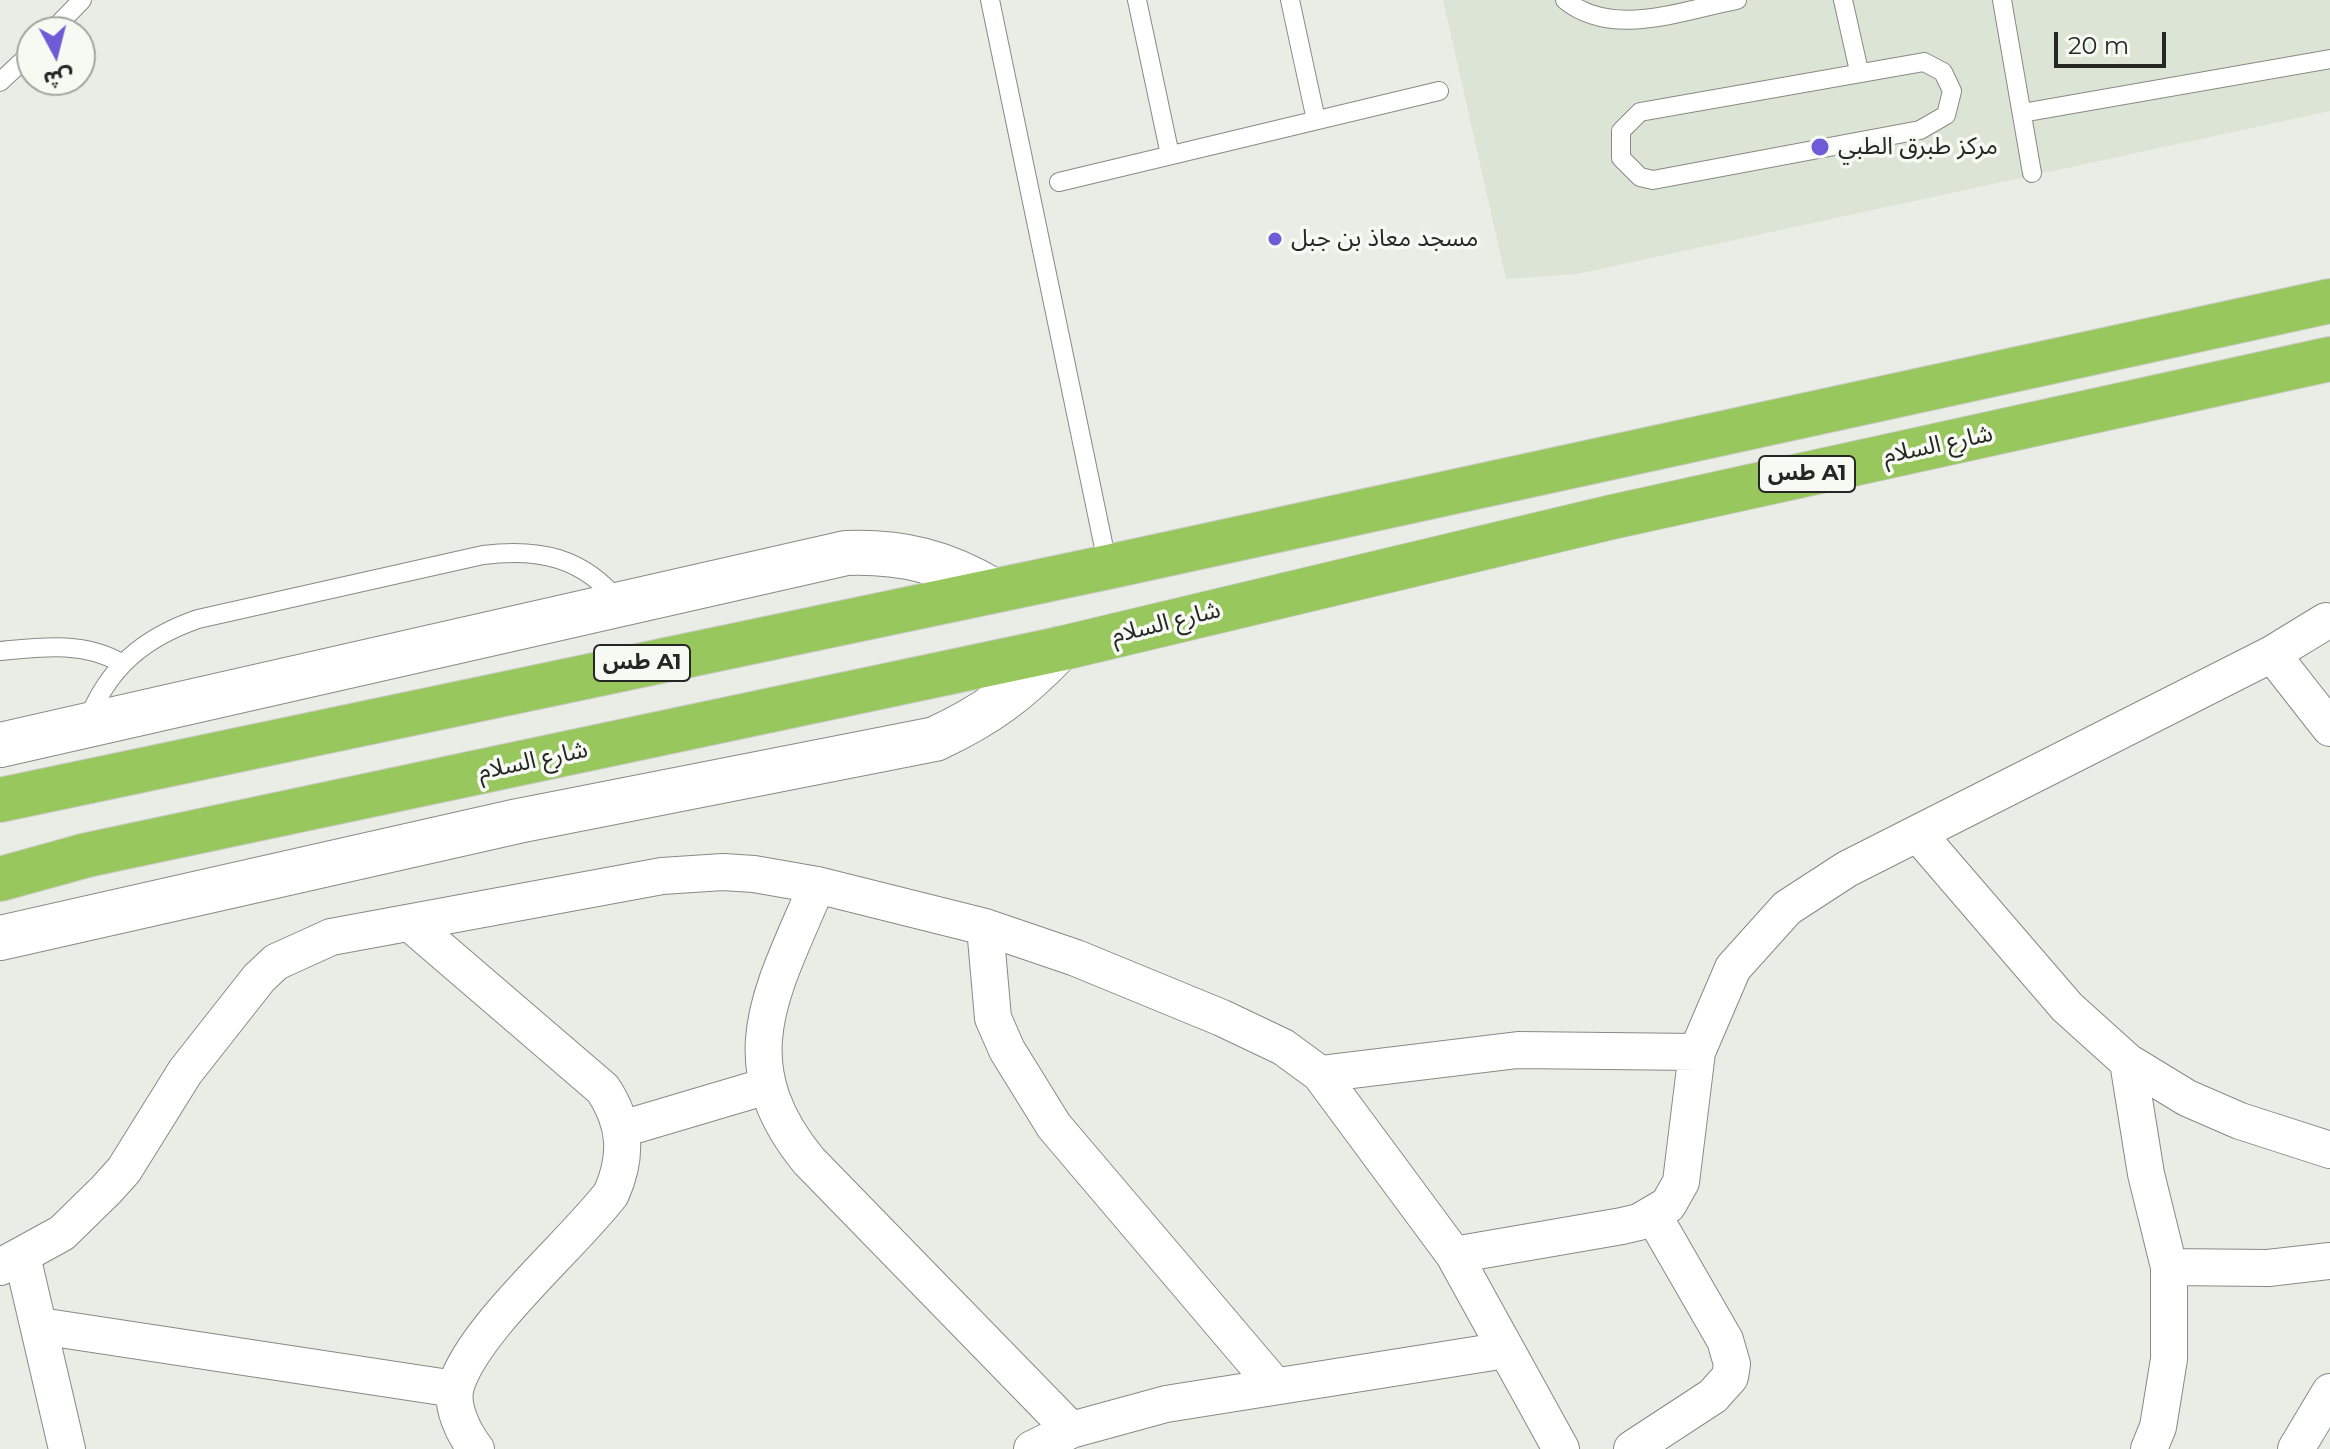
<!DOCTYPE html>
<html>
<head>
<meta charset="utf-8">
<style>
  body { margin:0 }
  #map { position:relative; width:2330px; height:1449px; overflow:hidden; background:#e9ede5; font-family:Montserrat,"Noto Sans Arabic",sans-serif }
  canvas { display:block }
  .north { position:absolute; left:16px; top:16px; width:80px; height:80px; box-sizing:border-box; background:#f6faf2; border:2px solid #a3a6a0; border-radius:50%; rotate:173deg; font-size:22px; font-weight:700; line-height:32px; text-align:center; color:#262724 }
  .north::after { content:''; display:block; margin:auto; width:28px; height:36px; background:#6e5bd5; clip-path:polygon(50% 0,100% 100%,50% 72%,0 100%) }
  .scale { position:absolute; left:2054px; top:32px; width:112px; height:36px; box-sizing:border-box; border:4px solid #262724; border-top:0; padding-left:10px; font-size:24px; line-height:28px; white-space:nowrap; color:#262724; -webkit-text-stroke:6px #f6faf2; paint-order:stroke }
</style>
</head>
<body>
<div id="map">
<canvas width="2330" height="1449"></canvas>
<div class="north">ش</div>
<div class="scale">20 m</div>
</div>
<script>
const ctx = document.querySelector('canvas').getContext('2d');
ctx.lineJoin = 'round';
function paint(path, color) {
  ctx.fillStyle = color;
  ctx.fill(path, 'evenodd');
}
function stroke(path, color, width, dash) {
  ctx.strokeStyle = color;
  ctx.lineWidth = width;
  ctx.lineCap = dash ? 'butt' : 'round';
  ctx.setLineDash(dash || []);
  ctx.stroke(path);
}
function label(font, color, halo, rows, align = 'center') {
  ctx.font = font + ' Montserrat,"Noto Sans Arabic",sans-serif';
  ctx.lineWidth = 7;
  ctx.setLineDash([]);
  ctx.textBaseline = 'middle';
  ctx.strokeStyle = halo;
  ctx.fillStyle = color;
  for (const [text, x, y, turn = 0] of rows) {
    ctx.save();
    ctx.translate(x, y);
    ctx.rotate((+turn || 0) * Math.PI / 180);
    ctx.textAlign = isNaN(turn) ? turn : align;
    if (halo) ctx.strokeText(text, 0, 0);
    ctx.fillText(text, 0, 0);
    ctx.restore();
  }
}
const built = new Path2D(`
  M1443 0H2330V111L1577 274 1506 279Z`);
const lane = new Path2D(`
  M990 0 1108 567
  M1137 0 1170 155
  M1290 0 1316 120
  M1565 0C1613 39 1683 10 1737 0
  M1843 0 1859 71
  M2002 0 2032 173
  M51 32 82 0
  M1924 62 1943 72 1952 91 1946 115 1920 130 1653 180 1640 177 1621 158V131L1640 112Z
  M0 82 32 52
  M2022 113 2330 59
  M1059 182 1439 91
  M0 651C41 647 84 641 121 663
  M87 722C108 668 143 638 198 619L483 555C539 548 583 557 620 603`);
const street = new Path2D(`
  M2272 654 2330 728
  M1918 834 2067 1007 2128 1062 2187 1098 2240 1121 2330 1150
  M817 885C774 989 726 1060 809 1161L1071 1430
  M411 924 603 1089C626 1124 628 1156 611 1194 572 1245 473 1329 456 1386 450 1406 464 1434 476 1449
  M985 927 993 1018 1007 1050 1054 1126 1275 1386
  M2128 1062 2146 1174 2169 1267V1359L2158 1427 2149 1449
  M1320 1074 1518 1050 1697 1052
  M622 1129 767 1086
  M1454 1255 1622 1226 1639 1222 1668 1205 1681 1182 1697 1052 1733 968 1787 908 1847 869 2272 654 2326 621
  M22 1256 67 1449
  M0 1267 62 1233 106 1190 124 1170 185 1072 259 978 276 962 331 937 662 876 723 872 754 874 817 885 985 927 1076 958 1222 1018 1283 1047 1320 1074 1454 1255 1561 1449
  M2169 1267 2268 1268 2330 1261
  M40 1326 455 1389
  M1032 1449 1071 1430 1166 1404 1506 1350
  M1632 1449 1713 1396 1730 1377 1732 1364 1725 1340 1653 1215
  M2296 1449 2330 1392`);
const secondary = new Path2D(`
  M0 745 846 553C902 551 945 562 992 590
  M0 938 518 821 935 739C987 715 1019 691 1059 649`);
const highway = new Path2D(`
  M0 800 1108 567 2330 301
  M0 879 87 855 1059 649 1612 517 2330 359`);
const markers = [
  [1820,147,10,"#6e5bd5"],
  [1275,239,8,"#6e5bd5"]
];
const shields = [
  [1807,474,96],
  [642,663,96]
];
const shieldNames = [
  ["طس A1",1807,474],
  ["طس A1",642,663]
];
const poiNames = [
  ["مركز طبرق الطبي",1838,147],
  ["مسجد معاذ بن جبل",1291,239]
];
const streetNames = [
  ["شارع السلام",1938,445,-12],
  ["شارع السلام",1166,623,-14],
  ["شارع السلام",533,761,-12]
];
paint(built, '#dce4d5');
stroke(lane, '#878b84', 20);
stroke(street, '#878b84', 38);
stroke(secondary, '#878b84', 46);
stroke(highway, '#cbcbca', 46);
stroke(lane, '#fff', 18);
stroke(street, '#fff', 36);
stroke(secondary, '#fff', 44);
stroke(highway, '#98c75e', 44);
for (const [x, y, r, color] of markers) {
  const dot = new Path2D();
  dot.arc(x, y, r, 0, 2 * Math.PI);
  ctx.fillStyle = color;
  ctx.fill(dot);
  stroke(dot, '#f6faf2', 3);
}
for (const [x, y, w] of shields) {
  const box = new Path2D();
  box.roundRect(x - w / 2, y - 18, w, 36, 6);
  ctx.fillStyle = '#f6faf2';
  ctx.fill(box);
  stroke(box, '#262724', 2);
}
label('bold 22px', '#262724', null, shieldNames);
label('24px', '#262724', '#f6faf2', poiNames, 'left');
label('24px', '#262724', '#f6faf2', streetNames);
</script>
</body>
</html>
